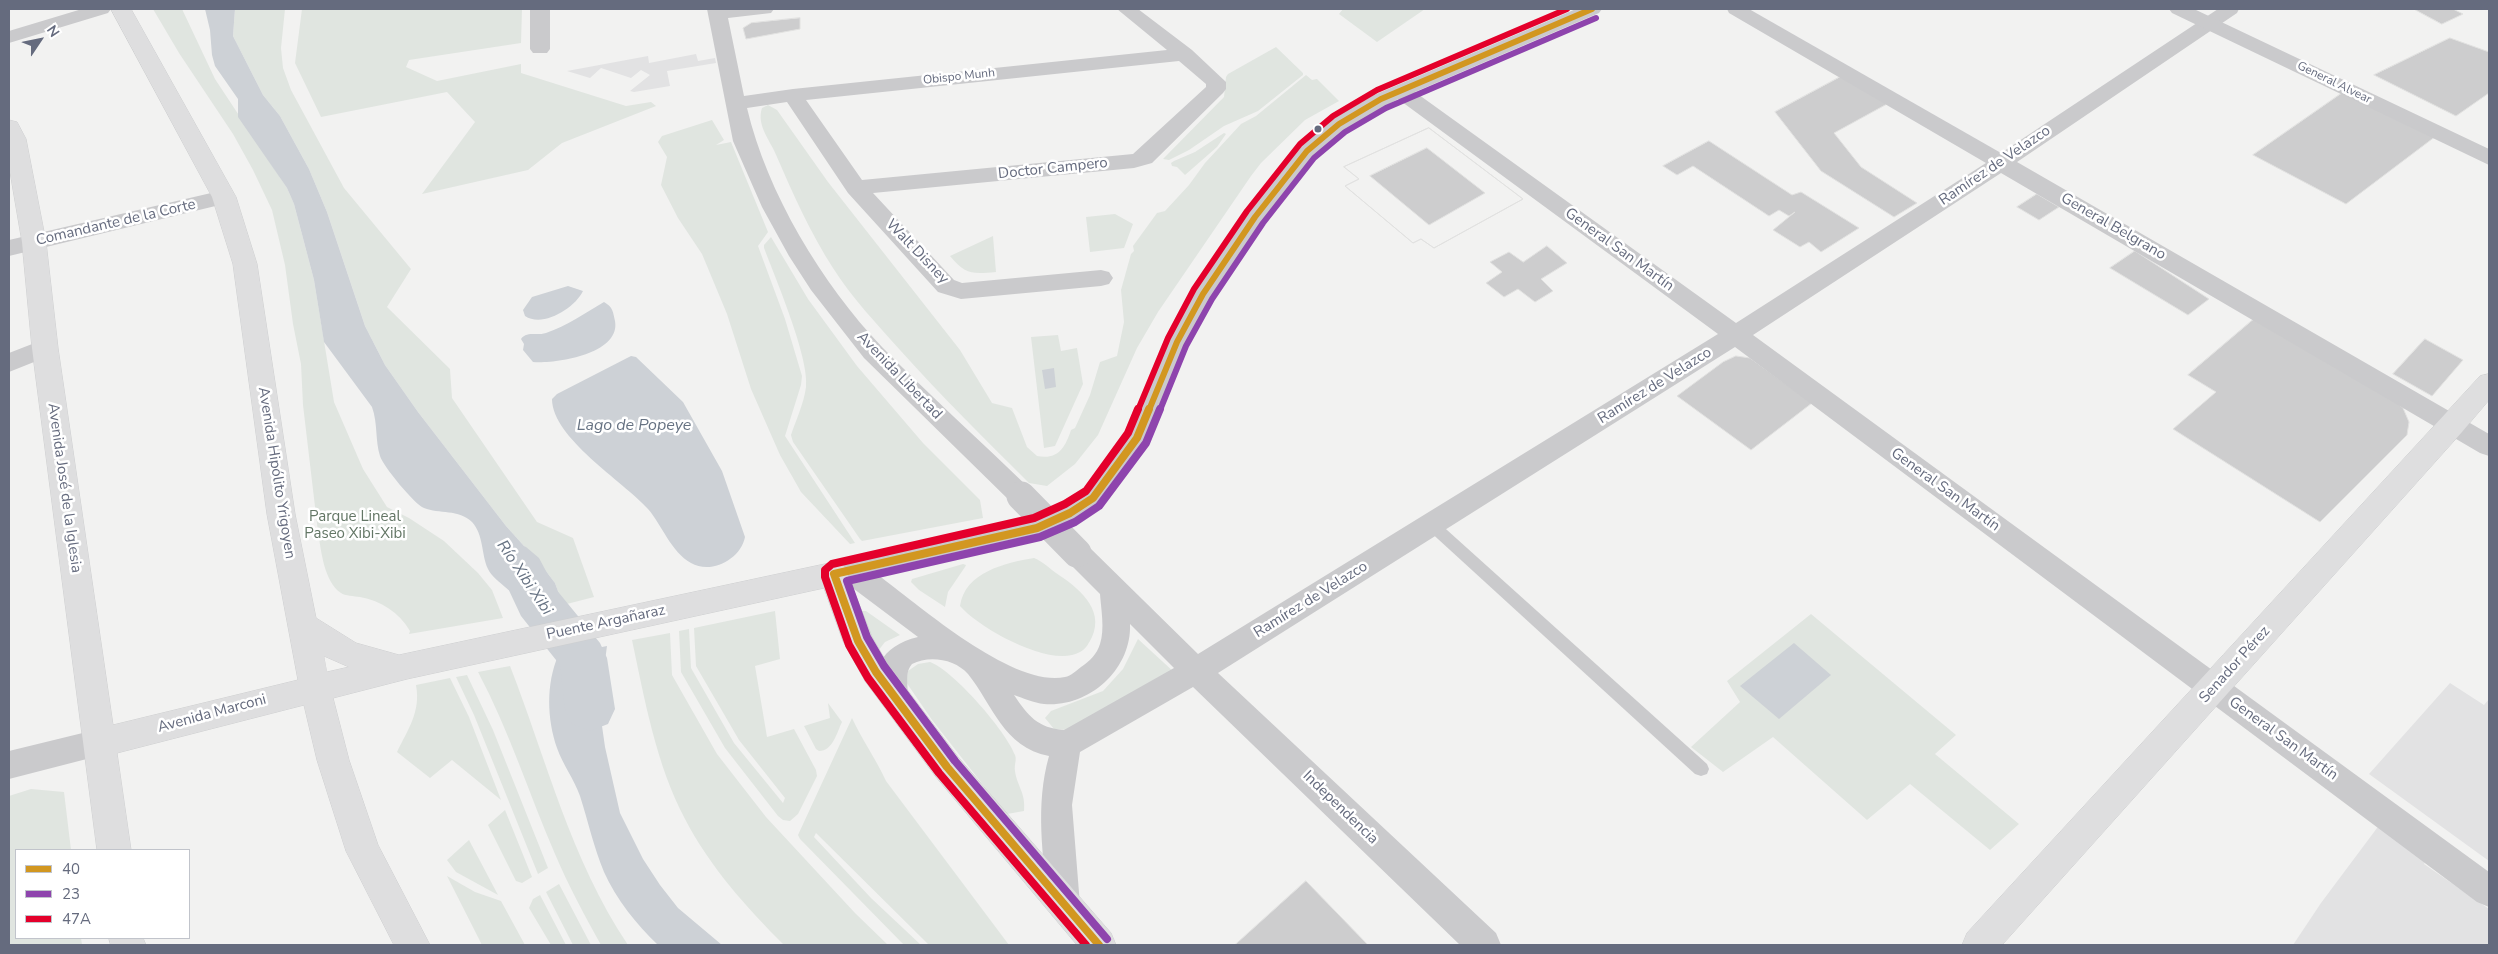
<!DOCTYPE html>
<html>
<head>
<meta charset="utf-8">
<style>
  body { margin:0 }
  #map { position:relative; width:2498px; height:954px; overflow:hidden; background:#f2f2f1; font-family:"Nunito Sans",sans-serif }
  canvas { display:block }
  .frame { position:absolute; inset:0; border:10px solid #656b7e; pointer-events:none }
  .legend { position:absolute; left:15px; top:849px; width:175px; height:90px; box-sizing:border-box; background:#fff; border:1px solid #c1c4cb; margin:0; padding:6px 9px; list-style:none; font-size:15px; color:#656b7e }
  .legend li { display:flex; align-items:center; gap:10px; height:25px }
  .legend b { width:25px; border:1px solid #c1c4cb }
  .north { position:absolute; left:15px; top:15px; width:50px; height:50px; -webkit-text-stroke:4px #fff; paint-order:stroke; rotate:56deg; font-size:14px; font-weight:700; line-height:20px; text-align:center; color:#656b7e }
  .north::after { content:''; display:block; margin:auto; width:18px; height:22px; background:#656b7e; clip-path:polygon(50% 0,100% 100%,50% 72%,0 100%) }
</style>
</head>
<body>
<div id="map">
<canvas width="2498" height="954"></canvas>
<div class="frame"></div>
<ul class="legend">
<li><b style="height:6px;background:#d29720"></b>40</li>
<li><b style="height:6px;background:#8e44ad"></b>23</li>
<li><b style="height:6px;background:#e4002b"></b>47A</li>
</ul>
<div class="north">N</div>
</div>
<script>
const ctx = document.querySelector('canvas').getContext('2d');
ctx.lineJoin = 'round';
function paint(path, color) {
  ctx.fillStyle = color;
  ctx.fill(path, 'evenodd');
}
function stroke(path, color, width, dash) {
  ctx.strokeStyle = color;
  ctx.lineWidth = width;
  ctx.lineCap = dash ? 'butt' : 'round';
  ctx.setLineDash(dash || []);
  ctx.stroke(path);
}
function label(font, color, halo, rows, align = 'center') {
  ctx.font = font + ' "Nunito Sans",sans-serif';
  ctx.lineWidth = 5;
  ctx.setLineDash([]);
  ctx.textBaseline = 'middle';
  ctx.strokeStyle = halo;
  ctx.fillStyle = color;
  for (const [text, x, y, turn = 0] of rows) {
    ctx.save();
    ctx.translate(x, y);
    ctx.rotate((+turn || 0) * Math.PI / 180);
    ctx.textAlign = isNaN(turn) ? turn : align;
    if (halo) ctx.strokeText(text, 0, 0);
    ctx.fillText(text, 0, 0);
    ctx.restore();
  }
}
const built = new Path2D(`
  M696 54 698 61 715 58 716 63 667 71 670 86 634 92 630 91 650 75 641 70 631 78 601 68 590 78 567 71 648 56 649 63Z
  M2450 683 2484 705 2489 699V861L2369 774Z
  M2383 820 2430 853 2424 864 2489 909V945H2293L2321 903Z`);
const green = new Path2D(`
  M153 9H182L215 79 287 188 294 204 314 280 334 402 363 469 387 507 409 518 444 541 478 573 492 590 503 618 409 634 410 631C399 612 381 601 360 597 354 596 345 596 341 593 324 582 321 550 318 532L303 405 301 364 293 324 285 265 272 210 253 170 233 134 179 53Z
  M235 9H285L281 48 283 68 291 90 344 188 411 269 387 307 450 369 452 398 537 522 573 538 594 597 563 605 555 583 542 566 506 526 418 412 385 365 365 326 327 212 309 169 280 116 263 95 233 36Z
  M302 9H522L521 43 409 60 406 67 437 81 521 64V73L626 106 651 102 656 106 562 143 528 170 422 194 475 122 447 92 321 117 295 63Z
  M1343 9H1425L1377 42 1339 14Z
  M1276 47 1303 73V75L1258 111 1224 126 1189 150 1169 160 1163 159 1224 97 1226 77 1228 74Z
  M1306 75 1312 80 1317 79 1339 101 1305 120 1261 163 1251 176 1158 312 1137 348 1098 435 1075 464 1047 486 1029 483C985 439 941 396 900 350 876 323 852 298 833 268 811 234 793 194 777 157 771 141 756 126 762 108L768 105 777 110 828 182 960 350 992 403 1012 408 1027 447 1037 456C1058 460 1065 448 1071 430L1075 428 1090 395 1100 362 1117 356 1124 322 1121 290 1131 254 1134 251 1133 246 1157 213 1165 211 1189 185 1205 163 1241 124 1256 116Z
  M712 120 724 140 716 145 731 142 768 232 758 246 785 319 802 376 801 385 785 436 855 543 850 544 801 492 780 455 751 389 727 314 702 254 678 218 661 185 667 157 658 142 662 136Z
  M1224 133 1226 134 1217 147 1185 175 1177 167 1172 166 1171 163 1174 161 1195 152Z
  M1115 214 1133 224 1124 248 1090 252 1086 217Z
  M993 236 996 272C972 274 966 275 950 256Z
  M771 237 808 299 857 366 923 443 980 500 983 518 862 541 860 539 793 442 791 435C796 420 804 403 806 387 810 359 775 277 764 248V245Z
  M1058 335 1061 351 1077 348 1083 384 1055 446 1044 448 1031 337Z
  M1034 558C1042 561 1049 568 1056 573 1077 587 1105 608 1092 637 1089 643 1086 649 1080 652 1051 669 979 628 960 606 965 572 1005 563 1034 558Z
  M963 564 966 565 965 567 948 592 945 607 919 590 911 582 912 579Z
  M775 611 780 659 755 666 767 737 794 729 816 770 817 776 798 814 790 821 783 820 778 816 725 748 681 672 679 631 689 629 691 668 734 743 783 803 785 798 739 740 696 666 694 628Z
  M860 611H866L900 635 885 642 878 651Z
  M1811 614 1956 735 1935 754 2019 824 1990 850 1910 784 1867 820 1773 737 1723 772 1691 747 1740 702 1727 681Z
  M670 633 672 675 717 754 766 817 855 913 888 945H784C746 907 710 867 685 819 656 764 645 701 632 640Z
  M1138 639 1175 673 1081 731 1054 729 1045 718 1051 711 1103 691 1123 669Z
  M930 662C954 671 1006 731 1015 755 1017 760 1014 765 1015 771 1017 786 1026 793 1024 811L1007 814 1002 809 932 720 906 682 908 671 918 664Z
  M510 666C547 761 570 858 628 945H601C585 916 568 885 555 854 529 794 509 730 478 672Z
  M467 675 493 730 548 868 538 874 474 715 456 677Z
  M450 678 469 717 501 800 452 760 430 778 397 752C408 729 421 712 416 685Z
  M828 703 842 722C837 732 833 751 819 751L816 749 804 726 830 718Z
  M852 718C862 740 876 759 886 781L1009 945H929L816 833 814 837 871 898 921 945H904L800 839 798 835Z
  M31 789 64 792 71 850H16V938H81L82 945H9V796Z
  M505 810 532 877 522 883 516 881 488 825Z
  M469 840 498 895 456 872 447 860Z
  M447 876 475 892 501 901 525 945H482Z
  M559 884 591 945H573L572 943 546 892Z
  M540 895 566 945H551L529 908 533 899Z`);
const water = new Path2D(`
  M205 9H235L233 36 263 95 280 116 309 169 327 212 365 326 385 365 418 412 506 526 542 566 555 583 563 605 531 612C521 596 494 582 488 569 481 554 484 535 472 522 459 509 439 514 424 508 415 505 383 466 380 456 375 440 378 424 372 407L324 342 314 280 294 204 287 188 238 117V99L215 66 212 55 210 30Z
  M568 286 583 291C575 308 543 328 525 316L523 310 532 297Z
  M604 302C613 307 613 312 615 321 621 354 555 364 533 362L523 350 524 344 521 339C527 331 537 336 546 333 567 326 585 313 604 302Z
  M631 356 636 357 683 402 722 471 745 537C741 559 711 575 691 563 671 552 662 525 648 509 623 481 552 438 552 399L557 394Z
  M1054 368 1056 387 1045 389 1042 370Z
  M1794 643 1831 675 1779 719 1740 686Z
  M607 646 599 705 605 747 620 813 643 859 660 885 678 908 722 945H658C637 925 616 899 604 872 594 848 588 821 580 796 574 779 563 765 557 748 547 719 546 684 558 656Z`);
const river = new Path2D(`
  M510 541 526 547 539 558 555 588 600 643 607 658 615 709 608 724 590 731 572 724 565 709 560 665 521 616 506 584 494 573 487 560 494 547Z`);
const building = new Path2D(`
  M2414 9H2453L2463 14 2442 24Z
  M800 18V29L746 39 743 28 751 23Z
  M2450 38 2489 52V93L2456 116 2374 75Z
  M1842 76 1887 104 1834 133 1861 167 1917 203 1894 217 1821 171 1775 112Z
  M2345 91 2436 136 2346 204 2253 155Z
  M1429 128 1523 199 1434 248 1421 239 1413 243 1345 186 1359 179 1344 167ZM1427 148 1485 193 1429 225 1370 176Z
  M1429 128 1523 199 1434 248 1421 239 1413 243 1345 186 1359 179 1344 167Z
  M1709 141 1792 195 1801 192 1859 228 1821 252 1809 242 1800 247 1773 230 1795 212 1789 216 1779 210 1769 216 1693 166 1677 175 1663 166Z
  M2037 194 2059 207 2039 220 2017 207Z
  M1547 246 1567 263 1541 279 1553 291 1535 302 1518 289 1504 297 1486 283 1502 272 1490 262 1509 252 1523 262Z
  M2135 251 2209 299 2188 315 2110 268Z
  M2254 319 2390 397 2403 408 2409 422 2407 435 2320 522 2173 429 2216 392 2188 375Z
  M2425 339 2463 360 2432 396 2393 374Z
  M1736 356 1750 358 1812 403 1751 450 1677 396 1723 362Z
  M1306 881 1368 945H1235Z`);
const service = new Path2D(`
  M1432 519 1437 521 1707 764 1709 769 1707 774 1701 776 1695 774 1427 529 1425 525 1427 521Z`);
const minor = new Path2D(`
  M82 9H111L108 13 9 43V31Z
  M530 9H550V49L547 53H533L530 49Z
  M707 9H774L771 13 728 18 744 96 793 89 1167 50 1117 9H1138L1192 50 1226 82V89L1223 93 1152 163 1134 168 873 193 954 280 962 283 1101 270 1109 272 1113 278 1109 284 1101 286 961 299 938 292 848 193 787 102 747 108C767 193 822 284 882 347 930 396 981 441 1030 489L1034 496 1030 503 1021 506 1012 503 864 358 811 290 789 256 762 207 733 141ZM1179 61 1206 84V87L1133 154 862 180 806 100Z
  M1576 9H1602L1599 13 1415 92 1736 323 1986 163 1729 13 1727 9H1749L2001 153 2218 9H2239L2237 13 2017 162 2489 434V456L2480 453 2001 173 1753 335 2489 872V907L2477 902 1735 347 1218 673 1496 933 1501 945H1460L1193 687 1080 752 1072 805 1080 905 1076 916 1064 921 1052 916 1048 905C1043 855 1035 805 1049 756 1003 747 993 705 968 674 955 659 929 655 912 664 902 675 912 693 905 707L895 711 885 707C867 671 881 646 918 637L846 583 834 585 824 582 820 574 824 566 1032 518 1061 505 1084 491 1126 434 1165 342 1195 288 1247 212 1299 146 1332 119 1374 95ZM1398 99 1718 334 1198 654 1087 545 1077 542 1067 545 1063 553 1067 561 1100 594C1101 609 1105 629 1100 644 1097 654 1090 661 1081 667 1077 670 1071 676 1065 677 1013 688 920 606 878 575L1037 539 1079 521 1102 505 1146 445 1189 342 1213 297 1263 222 1315 156 1346 129ZM1130 624 1174 668 1064 730C1038 728 1028 716 1014 695 1023 698 1034 703 1044 704 1089 708 1132 669 1130 624Z
  M224 190 232 192 235 197 232 202 9 256V240Z
  M45 339 54 342 57 348 54 354 9 372V353Z`);
const tertiary = new Path2D(`
  M2169 9H2194L2489 149V165L2172 13Z
  M99 729 110 733 115 743 110 753 9 779V751Z`);
const secondary = new Path2D(`
  M111 9H131L236 197 257 264 295 514 316 618 356 643 399 655 834 562 844 566 872 637 887 663 958 757 1111 933 1116 945H1077L936 777 865 681 843 641 824 588 407 679 333 698 349 760 378 845 430 945H394L346 851 317 760 304 705 117 753 131 850H97L32 348 22 242 9 166V120L17 122 26 139 46 242 58 348 113 725 298 680 267 514 233 264 212 197ZM324 656 349 667 327 672Z
  M2489 374V400L2462 432 2002 945H1962L1967 933 2480 376Z
  M109 938H143L146 945H111Z`);
const minorBridge = new Path2D(`
  M1021 496 1077 553`);
const bus1Far1 = new Path2D(`
  M1149 410 1177 342 1203 294 1255 217 1307 151 1339 124 1381 99 1592 9`);
const bus1 = new Path2D(`
  M1099 945 947 767 876 672 858 641 834 574 1037 528 1070 513 1093 498 1137 438 1149 409`);
const bus2Far1 = new Path2D(`
  M1160 410 1186 346 1212 299 1263 223 1314 158 1345 132 1386 108 1596 18`);
const bus2 = new Path2D(`
  M1107 939 955 761 884 666 867 637 847 581 1040 537 1075 522 1099 506 1146 443 1160 409`);
const bus3Far1 = new Path2D(`
  M1138 410 1168 338 1194 289 1247 211 1300 144 1333 116 1377 90 1567 9`);
const bus3 = new Path2D(`
  M1086 945 939 773 868 678 849 645 825 577V570L832 564 1034 518 1065 504 1086 491 1128 433 1138 409`);
const markers = [
  [1318,129,4.5,"#656b7e"]
];
const farStreetnames = [
  ["Obispo Munh",959,77,-6],
  ["General Alvear",2334,83,26]
];
const streetNames = [
  ["Ramírez de Velazco",1995,166,-34],
  ["Doctor Campero",1053,169,-6],
  ["Comandante de la Corte",116,223,-13],
  ["General Belgrano",2113,227,30],
  ["General San Martín",1619,250,36],
  ["Walt Disney",917,252,46],
  ["Avenida Libertad",899,376,46],
  ["Ramírez de Velazco",1655,386,-32],
  ["Avenida Hipólito Yrigoyen",276,473,81],
  ["Avenida José de la Iglesia",64,488,82],
  ["General San Martín",1945,490,36],
  ["Ramírez de Velazco",1311,600,-32],
  ["Puente Argañaraz",606,623,-12],
  ["Senador Pérez",2235,665,-48],
  ["Avenida Marconi",212,714,-15],
  ["General San Martín",2283,739,36],
  ["Independencia",1340,808,44]
];
const parkNames = [
  ["Parque Lineal",355,517],
  ["Paseo Xibi-Xibi",355,534]
];
const waterNames = [
  ["Lago de Popeye",634,426],
  ["Río Xibi Xibi",524,578,56]
];
paint(built, '#e2e2e3');
paint(green, '#e0e5e0');
paint(water, '#cdd1d6');
paint(river, '#cdd1d6');
paint(building, '#cdcdce');
stroke(building, '#e1e1e0', 1);
stroke(secondary, '#cecfd0', 1);
paint(service, '#cacacc');
paint(minor, '#cacacc');
paint(tertiary, '#cacacc');
paint(secondary, '#dededf');
stroke(minorBridge, '#cacacc', 29);
stroke(bus1Far1, '#d29720', 6);
stroke(bus1, '#d29720', 8);
stroke(bus2Far1, '#8e44ad', 6);
stroke(bus2, '#8e44ad', 8);
stroke(bus3Far1, '#e4002b', 6);
stroke(bus3, '#e4002b', 8);
for (const [x, y, r, color] of markers) {
  const dot = new Path2D();
  dot.arc(x, y, r, 0, 2 * Math.PI);
  ctx.fillStyle = color;
  ctx.fill(dot);
  stroke(dot, '#fff', 2);
}
label('12px', '#656b7e', '#fff', farStreetnames);
label('15px', '#656b7e', '#fff', streetNames);
label('15px', '#637665', '#fff', parkNames);
label('italic 16px', '#667282', '#fff', waterNames);
</script>
</body>
</html>
